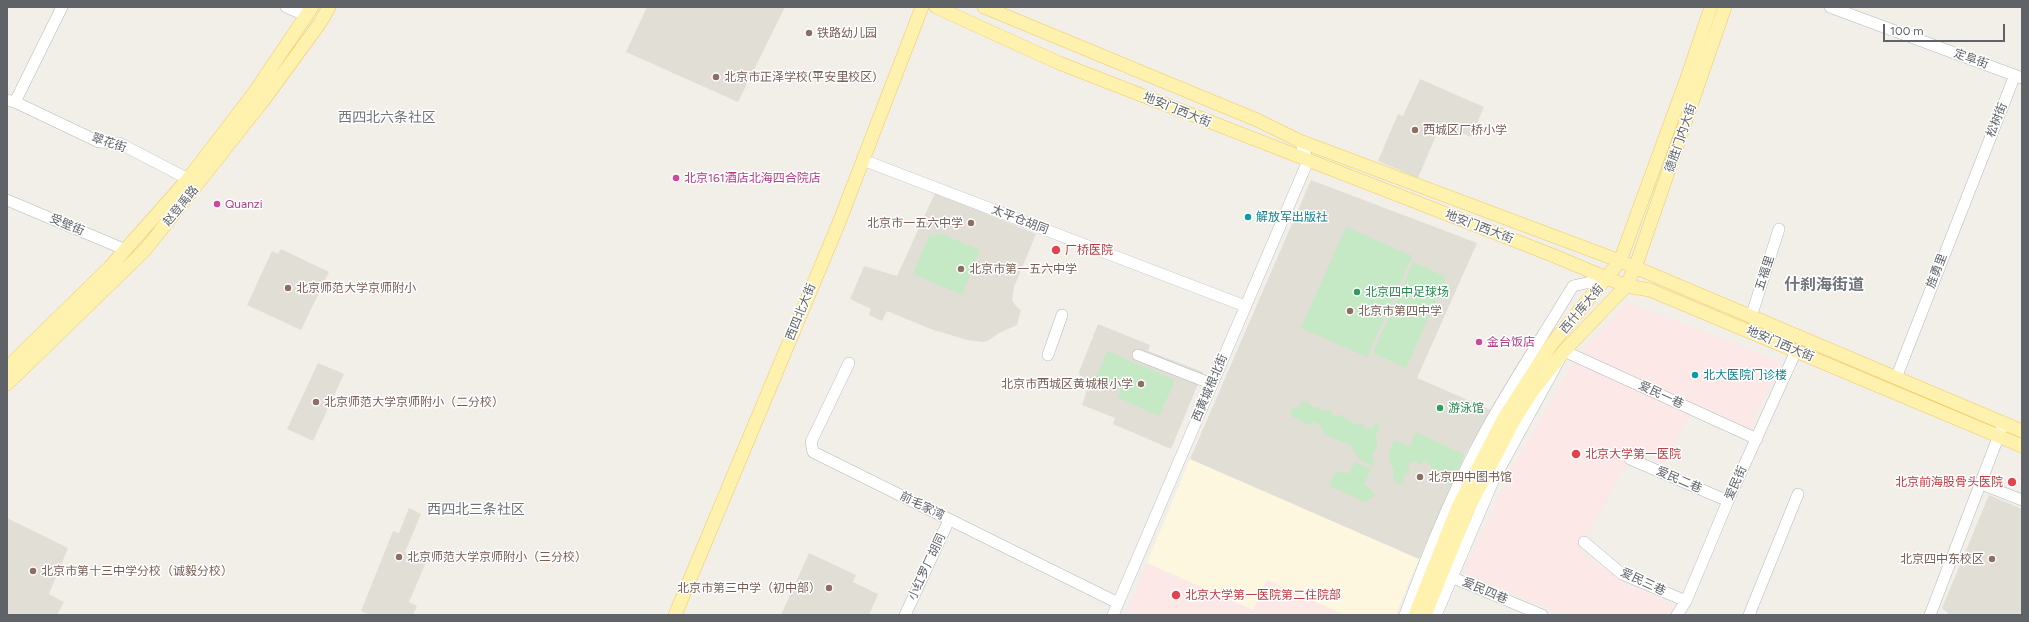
<!DOCTYPE html>
<html>
<head>
<meta charset="utf-8">
<style>
  body { margin:0 }
  #map { position:relative; width:2029px; height:622px; overflow:hidden; background:#f1efe8; font-family:Figtree,sans-serif }
  canvas { display:block }
  .frame { position:absolute; inset:0; border:8px solid #5f6368; pointer-events:none }
  .scale { position:absolute; left:1883px; top:24px; width:122px; height:18px; box-sizing:border-box; border:2px solid #5f6368; border-top:0; padding-left:5px; font-size:12px; line-height:14px; white-space:nowrap; color:#5f6368; -webkit-text-stroke:3px #fff; paint-order:stroke }
</style>
</head>
<body>
<div id="map">
<canvas width="2029" height="622"></canvas>
<div class="frame"></div>
<div class="scale">100 m</div>
</div>
<script>
const ctx = document.querySelector('canvas').getContext('2d');
ctx.lineJoin = 'round';
function paint(path, color) {
  ctx.fillStyle = color;
  ctx.fill(path, 'evenodd');
}
function stroke(path, color, width, dash) {
  ctx.strokeStyle = color;
  ctx.lineWidth = width;
  ctx.lineCap = dash ? 'butt' : 'round';
  ctx.setLineDash(dash || []);
  ctx.stroke(path);
}
function label(font, color, halo, rows, align = 'center') {
  ctx.font = font + ' Figtree,"Noto Sans SC",sans-serif';
  ctx.lineWidth = 3;
  ctx.setLineDash([]);
  ctx.textBaseline = 'middle';
  ctx.strokeStyle = halo;
  ctx.fillStyle = color;
  for (const [text, x, y, turn = 0] of rows) {
    ctx.save();
    ctx.translate(x, y);
    ctx.rotate((+turn || 0) * Math.PI / 180);
    ctx.textAlign = isNaN(turn) ? turn : align;
    if (halo) ctx.strokeText(text, 0, 0);
    ctx.fillText(text, 0, 0);
    ctx.restore();
  }
}
const commercial = new Path2D(`
  M1190 459 1419 559 1395 615H1344L1267 580 1253 611 1147 563Z`);
const education = new Path2D(`
  M647 7H785L738 102 626 52Z
  M1420 79 1484 107 1471 137 1441 124 1418 178 1378 161 1398 114 1403 116Z
  M1311 180 1477 243 1417 378 1491 410 1465 455 1419 559 1190 459Z
  M935 193 1036 234 1014 287 1012 300 1015 305 1021 310 1017 325 999 333 988 341 983 342 967 340 931 329 887 311 882 321 869 315 871 309 850 299 864 266 897 276Z
  M281 249 329 272 301 330 247 305 272 251 278 254Z
  M1098 324 1150 345 1148 351 1203 372 1171 449 1113 424 1115 418 1082 405 1088 387 1081 382 1079 372Z
  M318 363 344 374 313 441 287 429Z
  M1989 495 2022 509V615H1950L1942 608Z
  M409 508 421 514 405 552 426 562 409 602 417 606 413 615H371L361 611 393 531 399 533Z
  M7 518 68 548 49 594 64 602 57 615H7Z
  M809 553 856 575 853 582 878 594 869 615H781Z`);
const medical = new Path2D(`
  M1627 302 1781 362 1747 434 1693 410 1663 465 1635 448 1580 550 1624 583 1675 606 1671 615H1562L1463 572 1511 470 1577 357Z
  M1147 563 1253 610 1267 580 1344 615H1125Z`);
const green = new Path2D(`
  M1346 227 1412 256 1367 357 1301 328Z
  M941 234 980 250 962 295 913 274 929 236Z
  M1413 262 1446 277 1406 368 1373 353Z
  M1107 351 1175 380 1159 416 1118 398 1121 390 1095 379Z
  M1302 401H1308L1312 407H1318L1323 411 1329 410 1334 416 1341 415 1344 419H1349L1354 424 1361 423 1365 429 1373 428 1375 423 1380 426 1375 437 1378 443 1372 457 1374 462 1372 466 1360 460 1350 445 1326 435 1322 430 1321 425 1313 422 1310 425 1291 416 1292 408 1299 407Z
  M1416 432 1465 455 1451 486 1437 480V472L1431 471V465L1424 461 1420 465 1414 461 1408 464 1409 473 1404 474 1403 484H1398L1393 479C1397 463 1382 464 1394 440L1410 446Z
  M1355 462 1371 469 1364 484 1376 495 1365 502 1329 486 1336 472 1349 473Z`);
const minor = new Path2D(`
  M286 7 307 16
  M1830 7 2022 78
  M7 100 15 102 99 142 119 143 188 179
  M15 102 62 7
  M863 160 1245 306
  M7 200 126 250
  M1751 317 1779 229
  M1048 355 1062 315
  M1138 355 1212 384
  M849 363 811 442 813 452 1118 603
  M1896 378 2015 75
  M1630 459 1728 501
  M1981 484 2022 500
  M1584 542 1622 574 1686 601
  M1451 577 1542 615
  M905 615 949 520
  M1113 615 1308 161 1300 141
  M1405 615C1429 549 1456 482 1491 421 1517 375 1546 331 1573 286L1608 278
  M1436 615 1494 479 1564 351 1757 439
  M1677 615 1686 601 1728 501 1796 351
  M1749 615 1798 494
  M1930 615 2004 422`);
const major = new Path2D(`
  M936 7 1059 63 1552 255 1626 286 1650 290 2022 446
  M984 7 1257 120 1300 141 1620 261 2022 431
  M7 368 109 268 188 179 254 93 312 7
  M7 384 145 250 263 101 320 23 329 7
  M675 615 838 225 922 7
  M1415 615 1458 507 1504 418 1551 345 1620 261 1687 78 1711 7
  M1425 615 1467 511 1513 422 1531 393 1564 351 1626 286 1635 268 1725 7`);
const markers = [
  [809,33,4,"#8d6e63"],
  [716,77,4,"#8d6e63"],
  [1415,130,4,"#8d6e63"],
  [676,178,4,"#d1479c"],
  [217,204,4,"#d1479c"],
  [1248,217,4,"#0f9aa8"],
  [971,223,4,"#8d6e63"],
  [1056,250,5,"#e0444e"],
  [961,269,4,"#8d6e63"],
  [288,288,4,"#8d6e63"],
  [1357,292,4,"#2e9e5b"],
  [1350,311,4,"#8d6e63"],
  [1479,342,4,"#d1479c"],
  [1695,375,4,"#0f9aa8"],
  [1141,384,4,"#8d6e63"],
  [316,402,4,"#8d6e63"],
  [1440,408,4,"#2e9e5b"],
  [1576,454,5,"#e0444e"],
  [1420,477,4,"#8d6e63"],
  [2012,482,5,"#e0444e"],
  [399,557,4,"#8d6e63"],
  [1992,559,4,"#8d6e63"],
  [33,571,4,"#8d6e63"],
  [829,588,4,"#8d6e63"],
  [1176,595,5,"#e0444e"]
];
const educationNames = [
  ["铁路幼儿园",817,33],
  ["北京市正泽学校(平安里校区)",724,77],
  ["西城区厂桥小学",1423,130],
  ["北京市一五六中学",963,223,"right"],
  ["北京市第一五六中学",969,269],
  ["北京师范大学京师附小",296,288],
  ["北京市第四中学",1358,311],
  ["北京市西城区黄城根小学",1133,384,"right"],
  ["北京师范大学京师附小（二分校）",324,402],
  ["北京四中图书馆",1428,477],
  ["北京师范大学京师附小（三分校）",407,557],
  ["北京四中东校区",1984,559,"right"],
  ["北京市第十三中学分校（诚毅分校）",41,571],
  ["北京市第三中学（初中部）",821,588,"right"]
];
const streetNames = [
  ["定阜街",1971,59,20],
  ["地安门西大街",1177,110,22],
  ["松树街",1997,120,-68],
  ["德胜门内大街",1681,138,-71],
  ["翠花街",109,143,18],
  ["赵登禹路",181,206,-51],
  ["太平仓胡同",1020,220,21],
  ["受壁街",67,225,23],
  ["地安门西大街",1479,227,21],
  ["旌勇里",1937,271,-69],
  ["五福里",1765,273,-72],
  ["西什库大街",1582,309,-50],
  ["西四北大街",801,312,-68],
  ["地安门西大街",1780,344,23],
  ["西黄城根北街",1210,388,-67],
  ["爱民一巷",1661,395,25],
  ["爱民二巷",1679,480,23],
  ["爱民街",1736,483,-66],
  ["前毛家湾",922,506,26],
  ["小红罗厂胡同",927,567,-65],
  ["爱民三巷",1643,582,25],
  ["爱民四巷",1485,591,23]
];
const hotelNames = [
  ["北京161酒店北海四合院店",684,178],
  ["Quanzi",225,204],
  ["金台饭店",1487,342]
];
const cultureNames = [
  ["解放军出版社",1256,217],
  ["北大医院门诊楼",1703,375]
];
const healthNames = [
  ["厂桥医院",1065,250],
  ["北京大学第一医院",1585,454],
  ["北京前海股骨头医院",2003,482,"right"],
  ["北京大学第一医院第二住院部",1185,595]
];
const leisureNames = [
  ["北京四中足球场",1365,292],
  ["游泳馆",1448,408]
];
const quarterNames = [
  ["西四北六条社区",387,118],
  ["西四北三条社区",476,510]
];
const districtNames = [
  ["什刹海街道",1824,285]
];
paint(commercial, '#fef7e0');
paint(education, '#e1ded6');
paint(medical, '#fce8e6');
paint(green, '#c5e8c5');
stroke(minor, '#b5b8bc', 12);
stroke(major, '#f2c960', 14);
stroke(minor, '#fff', 11);
stroke(major, '#fff2af', 13);
for (const [x, y, r, color] of markers) {
  const dot = new Path2D();
  dot.arc(x, y, r, 0, 2 * Math.PI);
  ctx.fillStyle = color;
  ctx.fill(dot);
  stroke(dot, '#fff', 1.5);
}
label('12px', '#785e54', '#fff', educationNames, 'left');
label('12px', '#5f6368', '#fff', streetNames);
label('12px', '#b23c85', '#fff', hotelNames, 'left');
label('12px', '#0d838f', '#fff', cultureNames, 'left');
label('12px', '#be3a42', '#fff', healthNames, 'left');
label('12px', '#27864d', '#fff', leisureNames, 'left');
label('14px', '#70757a', '#fff', quarterNames);
label('bold 16px', '#70757a', '#fff', districtNames);
</script>
</body>
</html>
